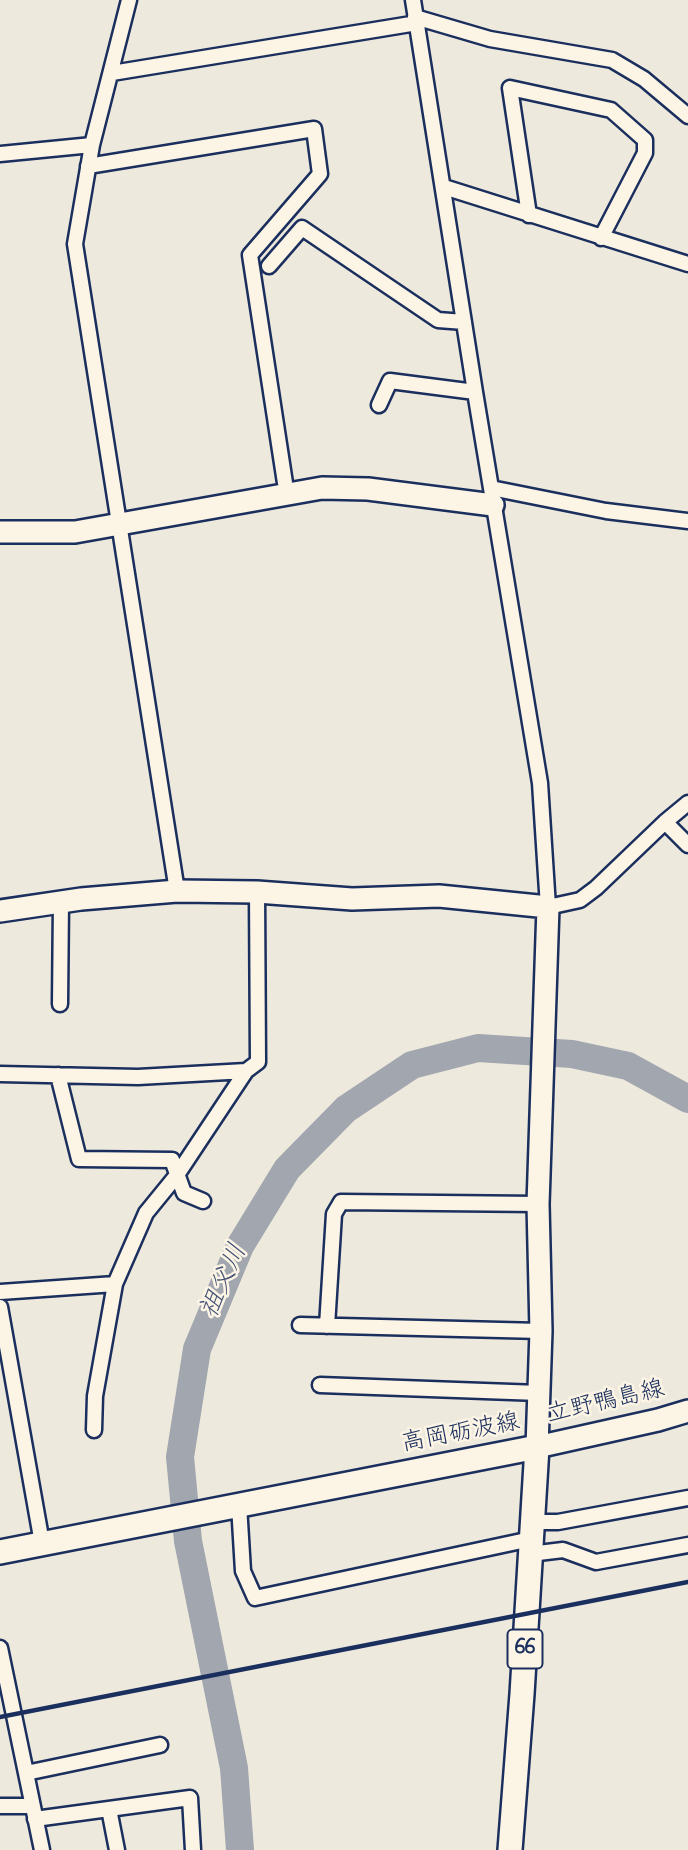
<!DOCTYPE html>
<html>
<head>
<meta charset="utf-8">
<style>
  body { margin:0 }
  canvas { display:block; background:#eee9dd }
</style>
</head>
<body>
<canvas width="688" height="1850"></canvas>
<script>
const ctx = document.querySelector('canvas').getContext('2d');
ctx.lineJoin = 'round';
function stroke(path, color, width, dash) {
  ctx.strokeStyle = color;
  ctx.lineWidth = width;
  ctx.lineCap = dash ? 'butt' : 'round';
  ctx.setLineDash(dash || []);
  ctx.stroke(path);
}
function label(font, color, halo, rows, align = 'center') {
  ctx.font = font + ' "Indie Flower","Klee One",sans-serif';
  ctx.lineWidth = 5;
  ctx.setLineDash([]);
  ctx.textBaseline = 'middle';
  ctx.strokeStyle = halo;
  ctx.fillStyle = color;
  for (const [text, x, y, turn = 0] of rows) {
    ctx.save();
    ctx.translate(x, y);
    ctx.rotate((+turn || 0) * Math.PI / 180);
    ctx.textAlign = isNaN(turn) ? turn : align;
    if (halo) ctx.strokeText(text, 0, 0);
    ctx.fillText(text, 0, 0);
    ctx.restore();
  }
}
const river = new Path2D(`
  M240 1850 234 1768 188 1541 180 1457 197 1349 240 1246 287 1169 346 1109 412 1065 478 1048 572 1054 628 1066 688 1099`);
const street = new Path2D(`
  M129 0 92 145 75 244 177 891
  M413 0 475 392 540 783 548 907 580 900 596 888 665 822 688 803
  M415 17 490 39 612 60 644 79 688 116
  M112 73 417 23
  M0 154 92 145
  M88 166 314 129 320 174 250 255 285 483
  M444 187 688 264
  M529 215 510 88 611 110 645 140V153L601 238
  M269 266 302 228 438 320 464 322
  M379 405 390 381 475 392
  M491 488 606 511 688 521
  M665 822 688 845
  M60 1004 61 902
  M0 1074 138 1077 246 1071
  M58 1075 79 1159 172 1160 184 1193 203 1201
  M0 1292 115 1284 146 1213 177 1175 246 1071 258 1062 257 892
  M0 1307 42 1543
  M300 1325 541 1331
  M327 1326 334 1214 341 1202 538 1204
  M320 1385 539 1393
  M94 1430 95 1396 115 1284
  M239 1505 243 1571 255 1598 531 1539
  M532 1522H558L688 1498
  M530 1554 563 1550 596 1562 688 1545
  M0 1648 42 1850
  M26 1773 160 1745
  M0 1806H33
  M109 1809 117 1850
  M35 1819 190 1798 193 1850`);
const secondary = new Path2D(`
  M0 532H75L322 488 368 489 493 505
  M0 911 81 899 177 891 257 892 352 899 439 896 548 907 538 1204 541 1331 537 1447 658 1420 688 1411`);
const primary = new Path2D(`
  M0 1552 537 1447 522 1694 510 1850`);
const rail = new Path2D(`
  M0 1717 688 1582`);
const shields = [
  [525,1649,35]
];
const shieldNames = [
  ["66",525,1649]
];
const streetNames = [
  ["立野鴨島線",606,1404,-13],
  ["高岡砺波線",461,1435,-11]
];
const waterNames = [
  ["祖父川",226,1282,-66]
];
stroke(river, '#a2a7af', 28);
stroke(street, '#1b2f5e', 19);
stroke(secondary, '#1b2f5e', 26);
stroke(primary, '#1b2f5e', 28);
stroke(street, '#fcf5e5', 14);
stroke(secondary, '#fcf5e5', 21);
stroke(primary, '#fcf5e5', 23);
stroke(rail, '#1b2f5e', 4.5);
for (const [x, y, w] of shields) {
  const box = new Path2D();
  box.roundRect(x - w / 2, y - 19.5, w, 39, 5);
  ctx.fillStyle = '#fcf5e5';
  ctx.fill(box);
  stroke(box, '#1b2f5e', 2);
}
label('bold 23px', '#1b2f5e', null, shieldNames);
label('24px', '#1b2f5e', '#fcf5e5', streetNames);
label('italic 26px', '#445376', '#fcf5e5', waterNames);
</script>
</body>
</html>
